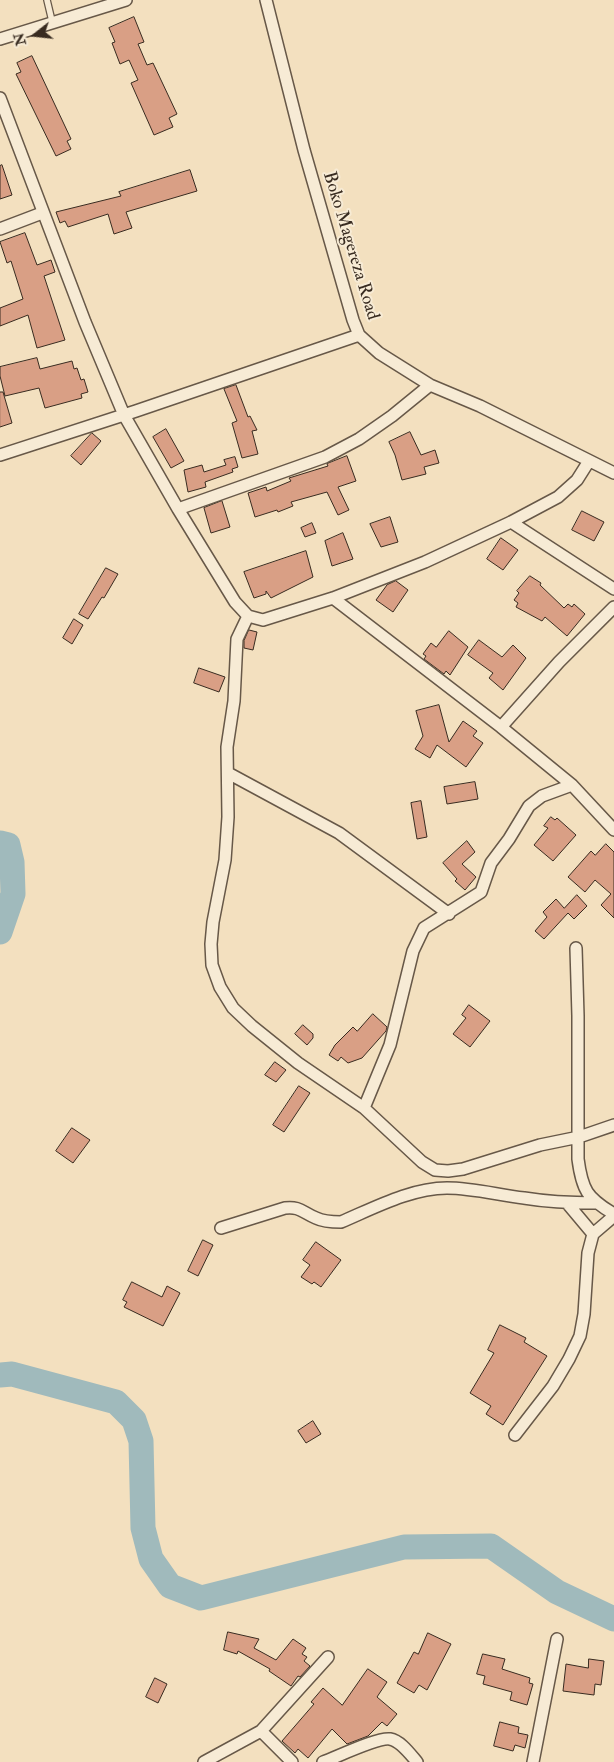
<!DOCTYPE html>
<html>
<head>
<meta charset="utf-8">
<style>
  body { margin:0 }
  #map { position:relative; width:614px; height:1762px; overflow:hidden; background:#f3e0bf; font-family:"IM FELL Double Pica",serif }
  canvas { display:block }
  .north { position:absolute; left:10px; top:10px; width:50px; height:50px; -webkit-text-stroke:4px #f7ebd5; paint-order:stroke; rotate:254deg; font-size:14px; font-weight:700; line-height:20px; text-align:center; color:#382b20 }
  .north::after { content:''; display:block; margin:auto; width:18px; height:22px; background:#382b20; clip-path:polygon(50% 0,100% 100%,50% 72%,0 100%) }
</style>
</head>
<body>
<div id="map">
<canvas width="614" height="1762"></canvas>
<div class="north">N</div>
</div>
<script>
const ctx = document.querySelector('canvas').getContext('2d');
ctx.lineJoin = 'round';
function stroke(path, color, width, dash) {
  ctx.strokeStyle = color;
  ctx.lineWidth = width;
  ctx.lineCap = dash ? 'butt' : 'round';
  ctx.setLineDash(dash || []);
  ctx.stroke(path);
}
function paint(path, color) {
  ctx.fillStyle = color;
  ctx.fill(path, 'evenodd');
}
function label(font, color, halo, rows, align = 'center') {
  ctx.font = font + ' "IM FELL Double Pica",serif';
  ctx.lineWidth = 4;
  ctx.setLineDash([]);
  ctx.textBaseline = 'middle';
  ctx.strokeStyle = halo;
  ctx.fillStyle = color;
  for (const [text, x, y, turn = 0] of rows) {
    ctx.save();
    ctx.translate(x, y);
    ctx.rotate((+turn || 0) * Math.PI / 180);
    ctx.textAlign = isNaN(turn) ? turn : align;
    if (halo) ctx.strokeText(text, 0, 0);
    ctx.fillText(text, 0, 0);
    ctx.restore();
  }
}
const river = new Path2D(`
  M0 843 8 845 12 862 13 894 0 932
  M0 1375 12 1374 116 1402 134 1420 141 1441 143 1528 151 1559 170 1586 201 1598 404 1547 491 1546 557 1592 614 1619`);
const building = new Path2D(`
  M134 17 144 42 138 44 147 65 153 63 177 114 169 118 173 127 154 135 131 83 138 80 129 60 120 64 112 43 115 42 109 28Z
  M32 56 71 139 67 141 71 149 56 156 16 74 21 72 17 63Z
  M2 165 12 195 0 199V166Z
  M190 170 197 191 126 212 132 228 114 234 108 214 68 227 65 221 60 223 56 212 121 196 119 192Z
  M25 233 37 265 51 260 55 272 44 276 65 340 37 348 28 315 0 326V308L23 299 11 261 7 263 0 242Z
  M37 358 40 369 72 361 74 369 77 368 81 380 84 379 88 392 81 394 82 398 45 408 39 388 5 396 0 376V367Z
  M236 385 248 417 250 416 257 430 252 431 258 454 242 458 232 423 237 421 224 389Z
  M0 392H3L12 423 0 427Z
  M166 429 184 461 171 468 153 437Z
  M410 432 421 455 435 450 439 463 424 467 426 474 402 480 395 455 389 442Z
  M92 433 101 441 81 465 71 456Z
  M347 456 356 481 338 487 349 510 338 515 327 492 291 502 293 506 278 512 277 510 255 517 248 493 266 487 267 491 291 481 289 478 328 466 327 464Z
  M235 457 238 467 232 469 233 472 205 482 206 487 188 492 184 470 202 465 204 472 226 465 224 460Z
  M222 501 230 527 211 533 204 508Z
  M582 511 604 522 594 541 572 530Z
  M390 517 398 542 381 547 370 524Z
  M312 523 316 533 305 537 301 528Z
  M343 533 353 559 332 566 325 541Z
  M501 538 518 550 503 570 487 559Z
  M306 551 313 577 271 598 266 591V594L254 598 244 572Z
  M106 568 118 574 104 598 102 597 88 619 79 614Z
  M530 576 541 583 540 585 564 608 568 604 572 607 574 604 585 614 567 636 545 617 542 621 516 607 518 603 514 600 519 593 517 591Z
  M396 581 408 590 393 612 376 600 387 585Z
  M74 619 83 625 72 644 63 638Z
  M249 630 257 632 253 650 244 648V641Z
  M449 631 468 647 450 675 446 671 444 674 424 659 426 656 423 654 431 643 436 647Z
  M479 640 502 657 513 645 526 658 503 690 489 678 493 673 468 655Z
  M199 668 225 677 219 692 194 683Z
  M439 705 449 742 463 721 477 731 473 736 483 743 466 767 437 745 430 758 415 749 423 736 416 711Z
  M475 782 478 799 447 804 444 787Z
  M421 801 427 837 417 839 411 803Z
  M551 817 555 820 557 818 576 835 553 861 534 845 548 828 544 826Z
  M467 841 475 852 462 864 476 877 465 890 455 881 457 879 443 863Z
  M606 844 614 852V918L601 905 611 894 595 880 585 892 568 877 591 851 595 855Z
  M577 895 587 906 574 919 568 913 544 939 535 931 547 917 543 912 556 899 564 908Z
  M469 1005 490 1021 470 1047 453 1034 466 1018 462 1015Z
  M373 1014 387 1027 386 1031 362 1058 348 1063 341 1057 338 1061 329 1055 335 1045 353 1027 357 1031Z
  M303 1025 313 1034V1038L307 1045 295 1034Z
  M275 1062 286 1070 276 1082 265 1075Z
  M299 1086 310 1093 284 1132 273 1125Z
  M72 1128 90 1140 73 1163 56 1151Z
  M203 1240 213 1245 198 1276 188 1271Z
  M316 1242 341 1260 321 1287 314 1282 312 1284 301 1277 310 1265 303 1260Z
  M132 1282 162 1297 167 1286 180 1293 163 1326 124 1307 127 1302 123 1300Z
  M500 1325 526 1338 524 1342 547 1356 503 1425 486 1414 491 1406 470 1393 494 1353 488 1350Z
  M313 1421 321 1434 306 1443 298 1431Z
  M228 1632 259 1639 254 1648 276 1660 293 1639 306 1648 302 1654 307 1657 304 1661 310 1666 300 1677 298 1676 291 1686 269 1671 270 1669 238 1651 237 1654 224 1650Z
  M428 1633 451 1644 427 1690 419 1685 414 1693 397 1683 414 1652 418 1654Z
  M483 1654 505 1659 502 1669 530 1678 529 1683 533 1684 527 1705 510 1700 512 1692 483 1684 485 1676 477 1674Z
  M589 1659 604 1661 601 1685 595 1684 594 1695 563 1691 566 1664 588 1668Z
  M368 1669 387 1682 377 1697 397 1714 387 1726 382 1722 368 1736 347 1744 332 1729 308 1758 298 1749 295 1753 282 1741 314 1704 311 1702 323 1688 342 1705Z
  M155 1678 167 1684 158 1703 146 1697Z
  M500 1722 519 1727 518 1733 528 1735 525 1748 515 1745 513 1751 494 1746Z`);
const lane = new Path2D(`
  M47 0 52 21`);
const street = new Path2D(`
  M266 0 304 150 353 320 359 335 379 353 430 385 480 406 614 473
  M0 39 126 0
  M0 98 85 322 124 415 178 509 235 602 248 616 263 620 333 598 425 562 511 522 558 497 577 480 589 461
  M0 229 42 213
  M0 455 136 411 359 335
  M178 509 325 457 359 439 392 416 430 385
  M511 522 614 589
  M333 598 501 727 572 785 614 830
  M248 616 237 639 234 701 227 747 228 817 225 860 213 922 211 944 212 965 220 987 233 1008 252 1026 298 1063 364 1108 422 1162 435 1170 448 1171 463 1169 540 1145 579 1137 614 1125
  M501 727 559 662 614 607
  M228 773 339 833 449 914
  M576 948 578 1016V1159C582 1190 587 1198 614 1214
  M364 1108 390 1045 413 951 424 928 481 892 491 863 509 839 529 806 542 796 572 785
  M567 1203 593 1234
  M221 1228 285 1208C300 1206 303 1213 316 1218 324 1222 333 1222 341 1222 374 1208 411 1188 447 1188 473 1188 498 1195 524 1198 548 1202 572 1203 597 1203
  M515 1435 553 1386 569 1359 580 1336 584 1314 588 1253 593 1234 614 1216
  M261 1731 292 1762
  M204 1762 261 1731 328 1657
  M323 1762C337 1757 378 1737 390 1739 401 1741 410 1754 417 1762
  M533 1762 557 1639`);
const streetNames = [
  ["Boko Magereza Road",350,246,73]
];
stroke(river, '#a0babc', 25);
paint(building, '#d99f85');
stroke(building, '#382b20', 1);
stroke(lane, '#675848', 8);
stroke(street, '#675848', 14);
stroke(lane, '#f7ebd5', 5.5);
stroke(street, '#f7ebd5', 11);
label('18px', '#382b20', '#f7ebd5', streetNames);
</script>
</body>
</html>
